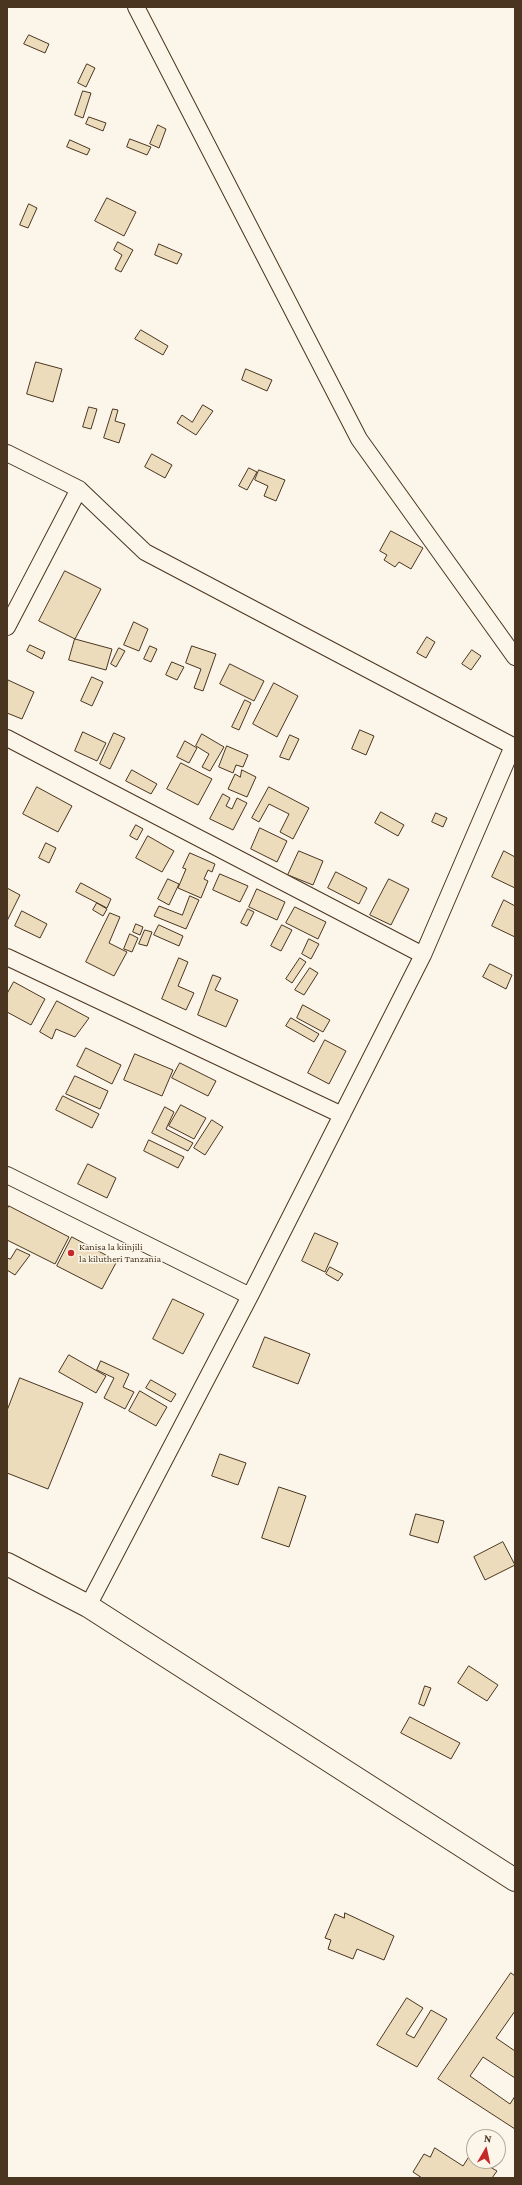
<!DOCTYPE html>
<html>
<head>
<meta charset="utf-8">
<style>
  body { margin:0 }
  #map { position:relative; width:522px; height:2185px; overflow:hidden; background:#fbf6e9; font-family:"Crimson Pro",serif }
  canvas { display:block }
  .frame { position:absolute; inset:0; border:8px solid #4a3520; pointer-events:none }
  .north { position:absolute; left:466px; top:2129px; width:40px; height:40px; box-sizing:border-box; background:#fbf6e9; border:1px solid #b4a999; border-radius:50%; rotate:9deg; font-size:11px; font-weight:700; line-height:16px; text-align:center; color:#4a3520 }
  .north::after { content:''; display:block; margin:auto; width:14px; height:18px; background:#c62828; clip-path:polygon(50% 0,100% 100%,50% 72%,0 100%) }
</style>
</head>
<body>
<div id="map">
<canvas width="522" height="2185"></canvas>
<div class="frame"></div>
<div class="north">N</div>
</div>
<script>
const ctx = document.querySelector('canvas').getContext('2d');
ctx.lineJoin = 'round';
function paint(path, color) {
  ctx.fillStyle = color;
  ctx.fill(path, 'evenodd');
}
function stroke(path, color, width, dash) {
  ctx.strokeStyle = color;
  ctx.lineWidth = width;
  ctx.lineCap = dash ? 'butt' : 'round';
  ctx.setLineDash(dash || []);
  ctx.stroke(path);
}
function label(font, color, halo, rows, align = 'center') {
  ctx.font = font + ' "Crimson Pro",serif';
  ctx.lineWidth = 3;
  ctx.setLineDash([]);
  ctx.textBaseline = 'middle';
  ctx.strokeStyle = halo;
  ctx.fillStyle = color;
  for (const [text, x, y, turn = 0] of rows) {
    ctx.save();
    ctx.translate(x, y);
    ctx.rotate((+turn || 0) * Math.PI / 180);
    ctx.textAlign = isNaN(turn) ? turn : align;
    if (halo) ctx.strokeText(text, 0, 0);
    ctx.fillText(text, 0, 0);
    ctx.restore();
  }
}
const building = new Path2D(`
  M29 35 49 44 45 53 24 44Z
  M87 64 95 68 86 87 78 83Z
  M83 91 91 93 83 118 75 115Z
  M89 117 106 123 103 131 86 124Z
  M158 125 166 129 159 148 150 144Z
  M130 139 151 147 147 155 127 147Z
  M70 140 90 149 87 155 67 147Z
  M107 198 136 212 124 236 95 221Z
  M29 204 37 208 28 228 20 225Z
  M118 242 133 250 121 272 115 269 122 255 114 250Z
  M159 244 182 254 177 264 155 255Z
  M141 330 168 346 163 355 135 339Z
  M36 362 62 369 53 402 27 394Z
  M246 369 272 380 267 391 242 380Z
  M203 405 213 411 196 435 177 423 182 415 192 422Z
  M89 407 97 409 91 429 83 427Z
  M113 409 118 410 115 421 125 424 119 443 104 438Z
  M152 454 172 465 165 478 145 467Z
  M249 468 257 472 247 490 239 486Z
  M259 470 285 480 276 501 264 496 268 486 255 480Z
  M391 531 423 548 411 569 399 562 395 567 384 560 387 555 380 551Z
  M65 571 101 589 75 639 39 621Z
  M134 622 148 629 139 651 124 645Z
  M427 637 435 642 426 658 417 653Z
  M75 639 112 649 106 670 69 660Z
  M30 645 45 652 42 659 27 651Z
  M150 646 157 649 151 662 144 659Z
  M192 646 216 654 203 691 194 688 201 669 186 663Z
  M119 648 125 651 116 667 111 664Z
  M472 650 481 656 471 670 462 664Z
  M172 662 184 667 177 680 166 675Z
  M230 664 264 681 254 701 220 684Z
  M92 677 103 682 92 706 81 701Z
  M8 680 34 692 22 719 7 713Z
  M274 683 298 696 277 737 253 724Z
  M245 700 251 703 239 730 232 727Z
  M360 730 374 736 366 755 352 749Z
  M83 732 106 743 97 761 75 751Z
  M114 733 125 738 110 769 100 764Z
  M202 734 224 747 210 771 202 767 209 754 196 746Z
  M290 735 299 739 289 760 280 757Z
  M185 741 197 748 189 763 177 757Z
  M227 746 248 755 243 767 236 765 233 773 219 767Z
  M181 763 212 779 198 805 167 789Z
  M132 770 157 784 151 794 126 781Z
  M242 770 256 777 247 797 228 789 235 774 240 777Z
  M37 787 72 806 58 832 23 814Z
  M269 787 309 808 293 839 280 832 289 814 269 804 259 822 252 818Z
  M223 794 230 798 226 806 232 809 237 798 247 803 233 830 210 819Z
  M381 812 404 825 398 836 375 823Z
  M436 813 447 818 443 827 432 822Z
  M136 825 143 829 137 840 130 836Z
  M260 828 287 841 277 862 251 849Z
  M148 836 174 851 162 872 136 858Z
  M46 843 56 848 49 863 39 858Z
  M299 851 323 861 313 885 288 875Z
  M504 851 515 857V888L492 877Z
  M190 853 215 864 212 872 208 870 204 879 208 881 201 898 178 888 186 869 183 868Z
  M336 872 367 888 359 904 328 888Z
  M220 874 248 886 240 902 213 890Z
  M168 879 179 884 169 905 158 899Z
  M389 879 409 889 391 925 370 915Z
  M81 883 111 899 107 908 76 892Z
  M7 888 20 895 7 921Z
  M257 889 285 902 277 920 249 907Z
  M190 896 199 900 186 929 154 916 159 906 182 915Z
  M504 900 515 906V937L492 926Z
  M97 903 107 909 103 916 93 910Z
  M295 907 326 922 318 939 286 923Z
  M248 909 254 912 247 926 241 923Z
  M22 911 47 924 40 938 15 926Z
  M110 913 120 917 109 943 127 952 114 976 86 962Z
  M136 924 143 927 140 935 133 932Z
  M159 925 183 936 179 946 154 935Z
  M282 925 292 930 281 951 271 946Z
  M145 930 152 932 147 946 139 944Z
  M130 934 138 938 132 952 124 949Z
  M309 939 319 944 311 959 302 954Z
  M179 958 188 962 178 986 194 993 186 1010 162 999Z
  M300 958 306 962 292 983 286 979Z
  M490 964 512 975 506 989 483 977Z
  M310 968 318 973 304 995 295 990Z
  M213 975 221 978 215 990 238 1000 226 1027 198 1015Z
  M14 982 45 999 31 1025 7 1012V994Z
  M57 1001 89 1018 75 1037 56 1029 52 1039 40 1032Z
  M303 1005 330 1020 323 1032 297 1018Z
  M291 1018 319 1034 314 1042 286 1026Z
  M325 1040 346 1051 329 1084 308 1073Z
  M86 1048 121 1065 112 1084 77 1066Z
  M135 1054 173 1070 162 1096 124 1080Z
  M180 1063 216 1081 208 1096 172 1078Z
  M75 1076 108 1091 100 1109 66 1094Z
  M63 1096 99 1114 92 1128 56 1110Z
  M181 1105 206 1118 194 1139 169 1126Z
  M165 1107 174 1112 166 1129 193 1143 188 1151 152 1133Z
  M212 1120 223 1127 205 1155 194 1148Z
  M149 1140 184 1157 178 1168 144 1151Z
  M88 1164 116 1178 107 1198 78 1184Z
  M9 1206 69 1237 55 1264 7 1240V1210Z
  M315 1233 338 1243 325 1272 302 1261Z
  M72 1237 117 1261 102 1289 57 1266Z
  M17 1249 30 1255 15 1275 7 1270V1258L10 1259Z
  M330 1267 343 1274 338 1281 326 1274Z
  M173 1299 204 1314 183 1354 153 1339Z
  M265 1337 310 1354 298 1384 253 1367Z
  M69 1355 106 1376 96 1393 59 1372Z
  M101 1361 129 1374 123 1387 134 1392 125 1409 104 1398 114 1378 97 1370Z
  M20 1378 83 1403 48 1489 7 1473V1411Z
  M151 1380 176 1394 171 1402 146 1388Z
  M140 1391 167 1407 156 1426 129 1411Z
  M220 1454 246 1463 238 1485 212 1476Z
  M279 1487 306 1496 289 1547 262 1538Z
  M416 1514 444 1521 438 1543 410 1535Z
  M503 1542 515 1565 485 1580 474 1557Z
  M469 1666 498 1685 487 1701 458 1683Z
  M425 1686 431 1688 424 1706 419 1704Z
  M410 1717 460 1743 451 1759 401 1733Z
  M345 1913 394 1936 384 1960 357 1949 353 1959 328 1949 331 1940 325 1938 335 1914 344 1918Z
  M511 1973 515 1976V2011L496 2038 515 2051V2078L483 2057 470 2076 510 2104 515 2096V2129L438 2079Z
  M407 1998 423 2008 406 2034 414 2038 431 2010 447 2019 417 2067 377 2045Z
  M435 2148 463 2166 470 2155 474 2157V2161H480L497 2171 492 2178H422L413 2172 424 2154 430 2157Z`);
const street = new Path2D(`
  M136 7 359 439 515 657
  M7 453 79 489 145 552 513 746 423 955 250 1296 88 1606
  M7 627 79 489
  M7 738 423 955
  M7 957 342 1115
  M7 1175 250 1296`);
const secondary = new Path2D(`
  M7 1564 88 1606 515 1880`);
const markers = [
  [71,1253,4,"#c62828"]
];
const poiNames = [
  ["Kanisa la kiinjili",79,1247],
  ["la kilutheri Tanzania",79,1259]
];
paint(building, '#ecdcbc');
stroke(building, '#4a3520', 1);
stroke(street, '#4a3520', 18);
stroke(secondary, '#4a3520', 24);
stroke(street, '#fbf6e9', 16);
stroke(secondary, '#fbf6e9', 22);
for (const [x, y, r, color] of markers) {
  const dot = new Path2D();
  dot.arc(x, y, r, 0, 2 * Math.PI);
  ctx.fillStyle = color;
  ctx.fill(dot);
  stroke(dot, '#fbf6e9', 1.5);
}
label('10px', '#4a3520', '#fbf6e9', poiNames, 'left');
</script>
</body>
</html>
